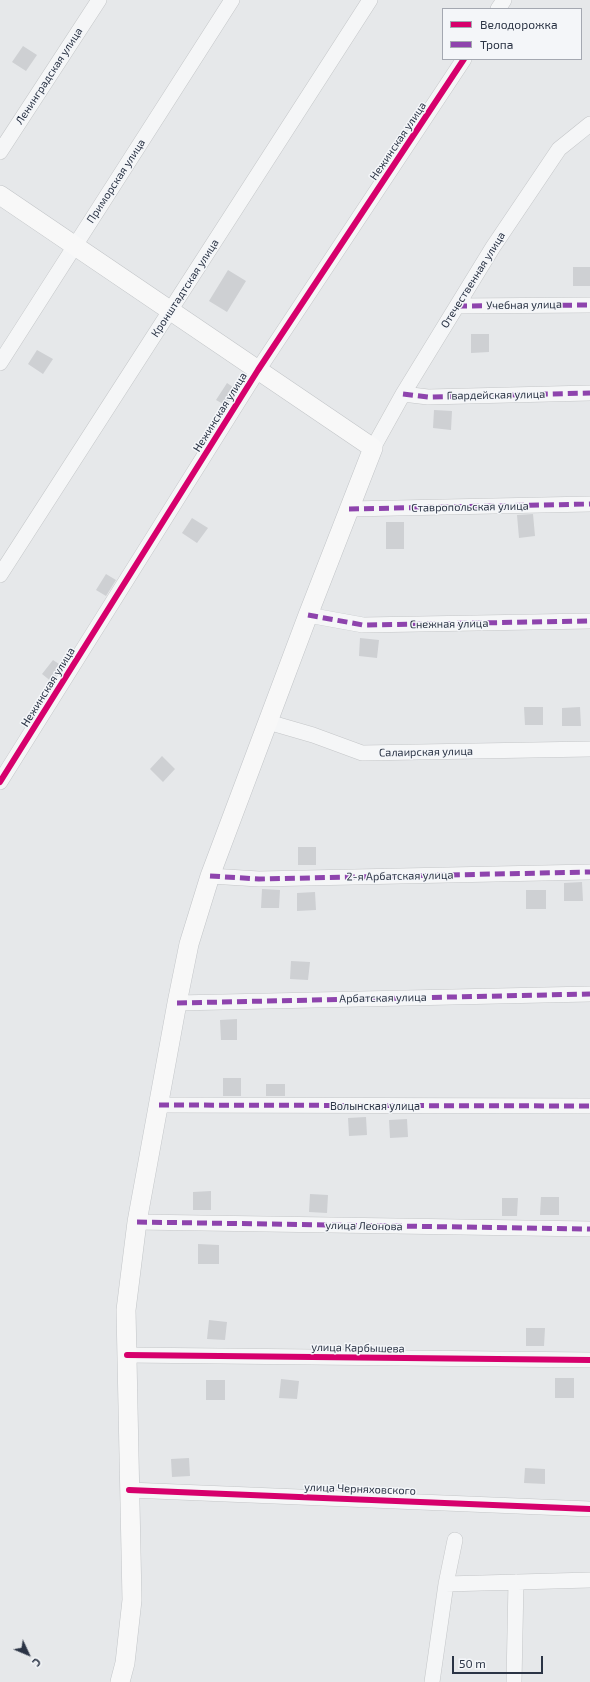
<!DOCTYPE html>
<html>
<head>
<meta charset="utf-8">
<style>
  body { margin:0 }
  #map { position:relative; width:590px; height:1682px; overflow:hidden; background:#e6e8ea; font-family:"Exo 2",sans-serif }
  canvas { display:block }
  .legend { position:absolute; left:442px; top:8px; width:140px; height:52px; box-sizing:border-box; background:#f4f6f9; border:1px solid #a4a8b1; margin:0; padding:5px 7px; list-style:none; font-size:12px; color:#2b3445 }
  .legend li { display:flex; align-items:center; gap:8px; height:20px }
  .legend b { width:20px; border:1px solid #a4a8b1 }
  .north { position:absolute; left:8px; top:1634px; width:40px; height:40px; -webkit-text-stroke:3px #f4f6f9; paint-order:stroke; rotate:134deg; font-size:11px; font-weight:700; line-height:16px; text-align:center; color:#2b3445 }
  .north::after { content:''; display:block; margin:auto; width:14px; height:18px; background:#2b3445; clip-path:polygon(50% 0,100% 100%,50% 72%,0 100%) }
  .scale { position:absolute; left:452px; top:1656px; width:91px; height:18px; box-sizing:border-box; border:2px solid #2b3445; border-top:0; padding-left:5px; font-size:12px; line-height:14px; white-space:nowrap; color:#2b3445; -webkit-text-stroke:3px #f4f6f9; paint-order:stroke }
</style>
</head>
<body>
<div id="map">
<canvas width="590" height="1682"></canvas>
<ul class="legend">
<li><b style="height:5px;background:#d6006c"></b>Велодорожка</li>
<li><b style="height:5px;background:#8e44ad"></b>Тропа</li>
</ul>
<div class="north">С</div>
<div class="scale">50 m</div>
</div>
<script>
const ctx = document.querySelector('canvas').getContext('2d');
ctx.lineJoin = 'round';
function paint(path, color) {
  ctx.fillStyle = color;
  ctx.fill(path, 'evenodd');
}
function stroke(path, color, width, dash) {
  ctx.strokeStyle = color;
  ctx.lineWidth = width;
  ctx.lineCap = dash ? 'butt' : 'round';
  ctx.setLineDash(dash || []);
  ctx.stroke(path);
}
function label(font, color, halo, rows, align = 'center') {
  ctx.font = font + ' "Exo 2",sans-serif';
  ctx.lineWidth = 3;
  ctx.setLineDash([]);
  ctx.textBaseline = 'middle';
  ctx.strokeStyle = halo;
  ctx.fillStyle = color;
  for (const [text, x, y, turn = 0] of rows) {
    ctx.save();
    ctx.translate(x, y);
    ctx.rotate((+turn || 0) * Math.PI / 180);
    ctx.textAlign = isNaN(turn) ? turn : align;
    if (halo) ctx.strokeText(text, 0, 0);
    ctx.fillText(text, 0, 0);
    ctx.restore();
  }
}
const building = new Path2D(`
  M23 46 37 55 26 71 12 62Z
  M573 267H590V286H573Z
  M228 270 246 281 227 312 209 301Z
  M471 334H489V352L471 353Z
  M37 350 53 359 43 374 28 364Z
  M227 383 236 389 225 405 216 400Z
  M434 410 452 411 451 430 433 428Z
  M533 514 535 536 519 538 517 515Z
  M192 518 208 528 197 543 182 533Z
  M386 522H404V549H386Z
  M106 574 116 580 106 596 96 590Z
  M360 638 379 640 377 658 359 656Z
  M53 660 62 666 52 682 42 674Z
  M524 707H543V725H525Z
  M580 707 581 726H562V708Z
  M162 756 175 769 163 782 150 769Z
  M298 847H316V865H298Z
  M582 882 583 901H564V883Z
  M262 889 280 890 279 908H261Z
  M526 890H546V909H526Z
  M315 892 316 910 297 911V893Z
  M291 961 310 962 308 980 290 979Z
  M237 1019V1040H221L220 1020Z
  M223 1078H241V1096H223Z
  M266 1084H285V1096H266Z
  M366 1117 367 1135 349 1136 348 1118Z
  M407 1119 408 1137 390 1138 389 1120Z
  M211 1191V1210H193V1192Z
  M310 1194 328 1195 327 1213 309 1212Z
  M541 1197H559V1215H540Z
  M502 1198H518L517 1216H502Z
  M198 1244 219 1245V1264H198Z
  M209 1320 227 1322 225 1340 207 1339Z
  M526 1328H545L544 1346H526Z
  M555 1378H574V1398H555Z
  M281 1379 299 1381 297 1399 279 1398Z
  M206 1380H225V1400H206Z
  M189 1458 190 1476 172 1477 171 1459Z
  M525 1468 545 1469V1484L524 1483Z`);
const minor = new Path2D(`
  M498 9 504 0
  M0 152 99 0
  M457 306 590 305
  M0 363 232 0
  M403 394 428 397 590 393
  M373 448 403 394 493 247 559 149 590 124
  M349 509 590 504
  M0 575 370 0
  M308 615 363 625 590 621
  M268 722 313 735 362 753 590 749
  M0 782 258 370 464 59
  M210 876 259 879 590 872
  M177 1003 590 994
  M159 1105 590 1106
  M137 1222 590 1229
  M127 1355 590 1360
  M129 1490 590 1509
  M446 1584 590 1580
  M432 1682 446 1584 455 1540
  M514 1682 516 1582`);
const major = new Path2D(`
  M0 195 373 448 308 615 210 876 189 944 177 1003 137 1222 126 1310 132 1600 125 1663 120 1682`);
const quiet = new Path2D(`
  M457 306 590 305
  M403 394 428 397 590 393
  M349 509 590 504
  M308 615 363 625 590 621
  M210 876 259 879 590 872
  M177 1003 590 994
  M159 1105 590 1106
  M137 1222 590 1229`);
const cycleway = new Path2D(`
  M0 782 258 370 464 59
  M127 1355 590 1360
  M129 1490 590 1509`);
const streetNames = [
  ["Ленинградская улица",49,76,-57],
  ["Нежинская улица",398,141,-56],
  ["Приморская улица",116,181,-57],
  ["Отечественная улица",473,280,-58],
  ["Кронштадтская улица",185,288,-57],
  ["Учебная улица",524,305,-1],
  ["Гвардейская улица",496,395,-1],
  ["Нежинская улица",220,412,-58],
  ["Ставропольская улица",470,507,-1],
  ["Снежная улица",449,624,-1],
  ["Нежинская улица",48,687,-58],
  ["Салаирская улица",426,752,-1],
  ["2-я Арбатская улица",400,876,-1],
  ["Арбатская улица",383,998,-1],
  ["Волынская улица",375,1106],
  ["улица Леонова",364,1226,1],
  ["улица Карбышева",358,1348,1],
  ["улица Черняховского",360,1489,2]
];
paint(building, '#ced0d3');
stroke(minor, '#c4c6c8', 16);
stroke(major, '#c2c5c8', 20);
stroke(minor, '#f5f6f7', 15);
stroke(major, '#f8f8f8', 19);
stroke(quiet, '#8e44ad', 5, [10, 5]);
stroke(cycleway, '#d6006c', 6);
label('11px', '#2b3445', '#f4f6f9', streetNames);
</script>
</body>
</html>
